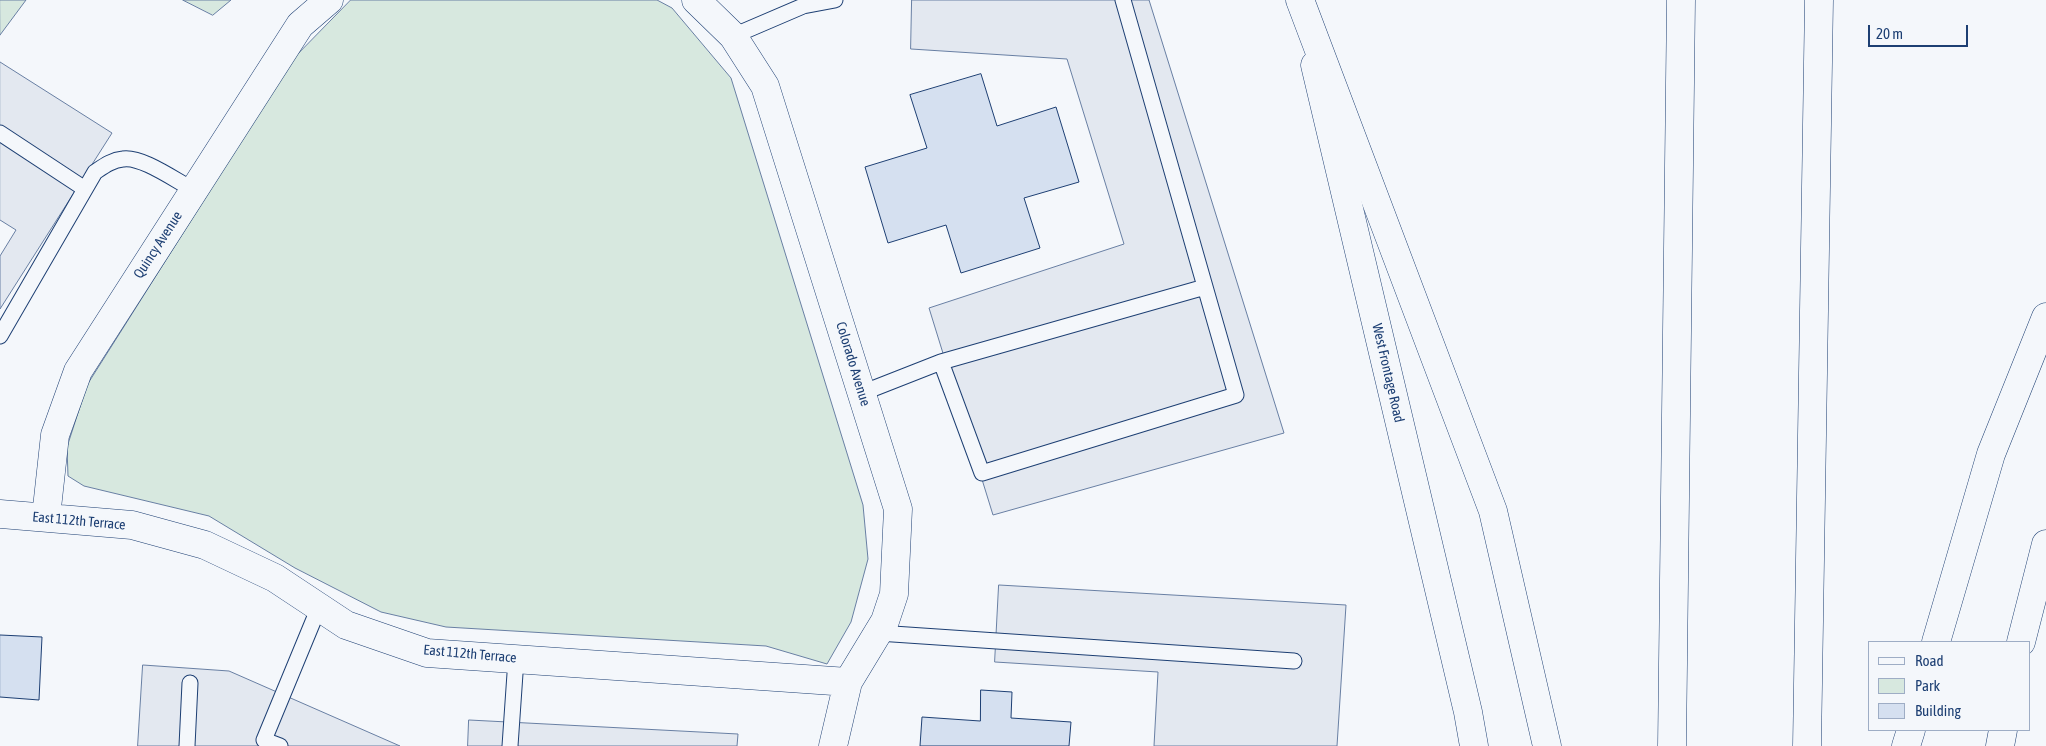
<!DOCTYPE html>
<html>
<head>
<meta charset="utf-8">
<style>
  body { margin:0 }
  #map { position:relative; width:2046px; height:746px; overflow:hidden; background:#f4f7fb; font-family:"Asap Condensed",sans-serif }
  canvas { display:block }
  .legend { position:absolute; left:1868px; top:641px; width:162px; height:90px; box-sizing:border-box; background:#f4f7fb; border:1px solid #9eadc5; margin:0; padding:6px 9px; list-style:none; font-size:15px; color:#1d3f73 }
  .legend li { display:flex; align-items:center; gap:10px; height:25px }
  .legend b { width:25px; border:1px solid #9eadc5 }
  .scale { position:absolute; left:1868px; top:25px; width:100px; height:22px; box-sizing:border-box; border:2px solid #1d3f73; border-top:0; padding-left:6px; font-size:15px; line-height:18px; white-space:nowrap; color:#1d3f73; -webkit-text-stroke:4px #f4f7fb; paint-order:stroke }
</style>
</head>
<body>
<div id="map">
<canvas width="2046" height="746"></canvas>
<ul class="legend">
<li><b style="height:6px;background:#f4f7fb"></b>Road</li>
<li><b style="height:14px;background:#d7e8df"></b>Park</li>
<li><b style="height:14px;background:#d5e0f0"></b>Building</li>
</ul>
<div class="scale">20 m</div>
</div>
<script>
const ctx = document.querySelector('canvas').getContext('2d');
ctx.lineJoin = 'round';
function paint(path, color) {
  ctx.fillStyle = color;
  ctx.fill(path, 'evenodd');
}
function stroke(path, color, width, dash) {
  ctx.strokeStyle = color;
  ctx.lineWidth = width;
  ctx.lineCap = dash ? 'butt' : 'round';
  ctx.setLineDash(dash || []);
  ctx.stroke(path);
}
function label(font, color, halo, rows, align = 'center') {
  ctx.font = font + ' "Asap Condensed",sans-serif';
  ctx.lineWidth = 4;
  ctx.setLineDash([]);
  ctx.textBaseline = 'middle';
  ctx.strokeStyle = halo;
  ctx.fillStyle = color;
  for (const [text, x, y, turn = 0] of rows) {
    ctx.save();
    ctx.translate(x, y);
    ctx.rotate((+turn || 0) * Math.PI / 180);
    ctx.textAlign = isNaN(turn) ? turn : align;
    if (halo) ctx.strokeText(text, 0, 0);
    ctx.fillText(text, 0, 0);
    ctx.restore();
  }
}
const green = new Path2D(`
  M0 0H26L0 35Z
  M183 0H231L213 15Z
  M351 0H657L672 8 731 78 863 505 868 559 851 622 827 664 766 646 446 627 381 612 295 568 209 516 84 486 68 476 67 447 87 385 293 59Z`);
const parking = new Path2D(`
  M912 0H1149L1284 433 993 515 929 308 1124 244 1067 59 911 49Z
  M0 62 112 133 0 309V256L16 230 0 220Z
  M999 585 1346 605 1337 746H1154L1158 672 995 662Z
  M143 665 229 671 400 746H138Z
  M469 720 738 734 737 746H468Z`);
const building = new Path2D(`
  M981 74 997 126 1056 107 1079 182 1024 198 1040 248 961 273 946 225 888 243 865 167 927 148 910 95Z
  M0 635 42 637 39 700 0 697Z
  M981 690 1012 692 1011 718 1071 722 1069 746H920L922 717 980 721Z`);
const service = new Path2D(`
  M733 36 803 6 835 0
  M0 133 85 189
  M0 336 95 172C104 166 112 160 123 159 142 156 176 181 194 190
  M941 362 1205 287
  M862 393 941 362 982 473 1236 395 1123 0
  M878 633 1294 661
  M187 746 190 683
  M280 746 264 740 319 607
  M510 746 516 659`);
const minor = new Path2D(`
  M696 0 733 36 765 86 898 509 894 594 885 621 848 682 833 746
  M0 514 132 525 205 545 275 578 346 625 427 653 848 682
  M46 517 55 435 78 371 300 25 329 0`);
const tertiary = new Path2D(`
  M1315 65 1468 712 1474 746
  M2021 642 2046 544
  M2000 746 2003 730`);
const motorway = new Path2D(`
  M1300 0 1493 511 1547 746
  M1936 642 1991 454 2046 317
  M1672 746 1681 0
  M1807 746 1819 0
  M1906 746 1911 730`);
const streetNames = [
  ["Quincy Avenue",158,245,-57],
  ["Colorado Avenue",853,364,73],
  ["West Frontage Road",1388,373,77],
  ["East 112th Terrace",79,521,5],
  ["East 112th Terrace",470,654,5]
];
paint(green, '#d7e8df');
stroke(green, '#687fa3', 1);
paint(parking, '#e3e8f0');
stroke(parking, '#687fa3', 1);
paint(building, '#d5e0f0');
stroke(building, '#1d3f73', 1);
stroke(service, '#1d3f73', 17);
stroke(minor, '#1d3f73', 29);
stroke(tertiary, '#1d3f73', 29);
stroke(motorway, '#1d3f73', 29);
stroke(service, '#f4f7fb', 15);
stroke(minor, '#f4f7fb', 28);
stroke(tertiary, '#f4f7fb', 28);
stroke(motorway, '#f4f7fb', 28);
label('14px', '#1d3f73', '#f4f7fb', streetNames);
</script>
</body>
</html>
